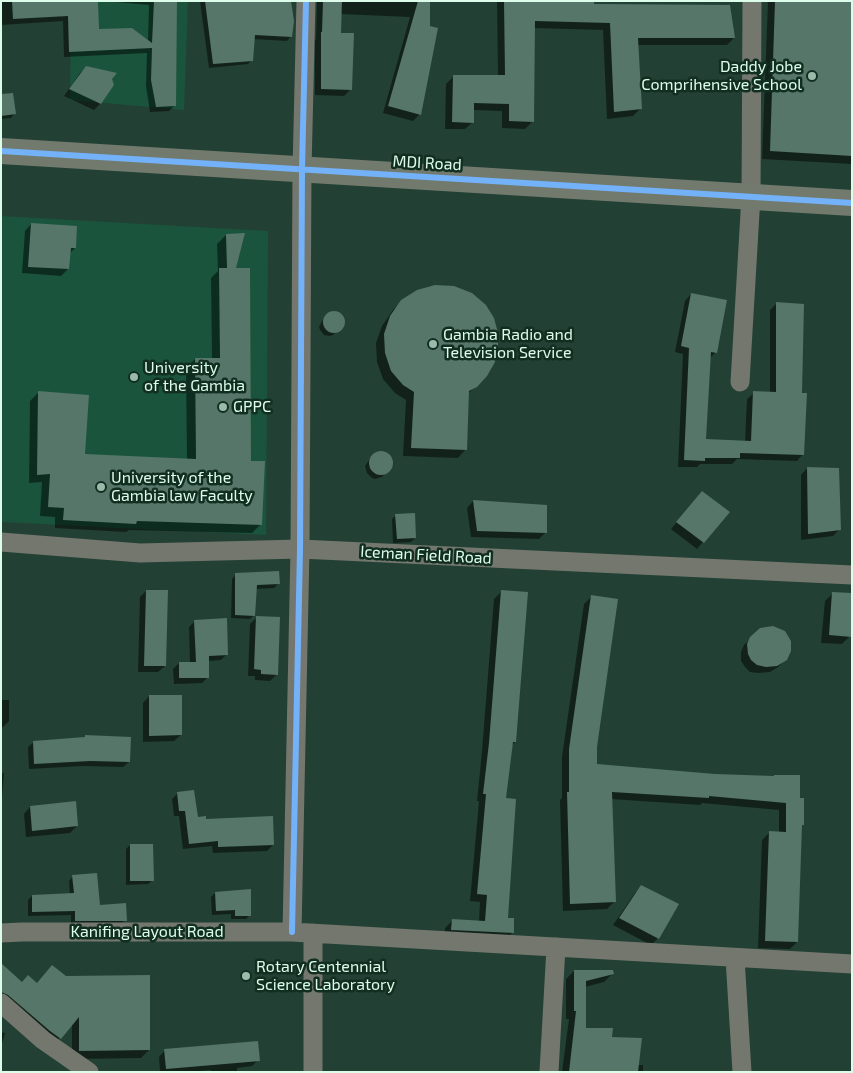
<!DOCTYPE html>
<html>
<head>
<meta charset="utf-8">
<style>
  body { margin:0 }
  #map { position:relative; width:853px; height:1073px; overflow:hidden; background:#234034; font-family:"Exo 2",sans-serif }
  canvas { display:block }
  .frame { position:absolute; inset:0; border:2px solid #dbfdea; pointer-events:none }
</style>
</head>
<body>
<div id="map">
<canvas width="853" height="1073"></canvas>
<div class="frame"></div>
</div>
<script>
const ctx = document.querySelector('canvas').getContext('2d');
ctx.lineJoin = 'round';
function paint(path, color) {
  ctx.fillStyle = color;
  ctx.fill(path, 'evenodd');
}
function stroke(path, color, width, dash) {
  ctx.strokeStyle = color;
  ctx.lineWidth = width;
  ctx.lineCap = dash ? 'butt' : 'round';
  ctx.setLineDash(dash || []);
  ctx.stroke(path);
}
function label(font, color, halo, rows, align = 'center') {
  ctx.font = font + ' "Exo 2",sans-serif';
  ctx.lineWidth = 5;
  ctx.setLineDash([]);
  ctx.textBaseline = 'middle';
  ctx.strokeStyle = halo;
  ctx.fillStyle = color;
  for (const [text, x, y, turn = 0] of rows) {
    ctx.save();
    ctx.translate(x, y);
    ctx.rotate((+turn || 0) * Math.PI / 180);
    ctx.textAlign = isNaN(turn) ? turn : align;
    if (halo) ctx.strokeText(text, 0, 0);
    ctx.fillText(text, 0, 0);
    ctx.restore();
  }
}
const built = new Path2D(`
  M71 1H188L184 110 70 100Z
  M1 216 268 231 266 535 1 522Z`);
const shadow = new Path2D(`
  M1 1H96L98 30 148 41 149 5 105 1H176L175 105 169 111 150 112 146 86 147 53 64 57 63 21 1 25Z
  M200 1H290L291 36 287 41 253 39 252 60 248 64 209 68Z
  M317 1H429V27L436 29 419 115 413 121 383 113 410 17 340 14V34L351 89 344 96 315 95V40L316 39Z
  M497 1H593V5L729 7 734 38 727 45H638L641 108 633 116 607 119 603 30 534 28 533 121 525 129 502 128V111L473 110V122L465 129H445L446 84 454 76 498 77Z
  M768 1H852V164L762 159Z
  M86 67 111 78 113 85 100 104 94 110 64 96 80 73Z
  M1 96 14 114 11 118 1 119Z
  M31 224 75 248 69 254 68 269 61 276 22 273 25 231Z
  M226 235 250 462 261 524 252 533 129 530 126 532 55 528V517L40 516 42 482 29 483 30 401 39 392 84 455 187 460 186 368 195 359H212L211 278 218 271 217 244Z
  M691 294 716 352 709 359 705 440 745 442 747 399 754 393H770V310L777 303 800 394 803 454 797 461 737 459 732 464H700L697 467H678L683 354 675 352 685 301Z
  M402 301 486 375 468 394 466 449 458 458 403 456 406 400 395 393 383 379 377 362 376 343 382 326 393 310Z
  M332 312 338 313 341 315 343 320 342 326 333 335 330 336 324 335 320 330 319 327 322 321Z
  M383 452 391 457 392 466 382 477 375 479 372 478 367 473 365 466 369 460 373 455 376 453Z
  M807 468 840 529 833 536 801 540V475Z
  M696 499 728 512 697 549 671 529Z
  M473 501 546 532 539 539 471 537 467 508Z
  M396 515 415 538 411 542 393 543 392 519Z
  M236 574 278 584 274 588 255 589 254 615 250 619 231 618 232 579Z
  M146 591 165 666 158 672H138L140 597Z
  M501 592 515 742 511 746 504 800 507 919 512 933 505 940 445 937V928L452 921 479 922 480 902 470 901 479 801H477L482 751 494 599Z
  M833 593 850 636 842 644 821 643 825 601Z
  M592 596 596 765 715 775 773 778 801 826 797 942 790 949 758 948 762 840 770 832 779 833V810L702 803 700 805 611 799 615 901 607 909 563 911 560 800 562 798V757L584 604Z
  M257 617 277 674 270 681 255 680V676H248L250 624Z
  M195 621 227 654 221 660 208 661V677L202 683 174 684 173 669 179 663H190L189 627Z
  M761 629 785 660 778 667 770 672 758 673 750 672 745 667 741 661V652L744 645Z
  M149 696 181 735 174 741 143 742V703Z
  M1 700H9V721L3 727 1 728Z
  M34 742 129 762 123 767 83 766 29 769 28 747Z
  M1 773H4L1 811Z
  M178 793 197 819 205 820 273 845 267 851 213 853 212 846 183 849 179 816H174L172 799Z
  M30 807 77 826 70 833 26 837 24 814Z
  M130 845 153 880 148 884 126 885V849Z
  M73 876 98 906 125 920 121 924H71V915L28 916V900L32 896 70 895 69 881Z
  M641 887 658 938 651 945 613 925 635 893Z
  M215 893 250 915 246 919H231V914L212 915 211 897Z
  M574 971 612 974 604 982 585 987 584 1029 610 1038 638 1065H643V1072H562L569 1019H566V979Z
  M1 972 22 983 36 984 149 1050 141 1058 72 1059V1024L52 1046 1 1003Z
  M1 1032 5 1033 1 1047Z
  M165 1050 258 1060 252 1066 237 1068V1072H211V1070L190 1072H160L159 1057Z`);
const building = new Path2D(`
  M12 1H98L99 29 132 28 152 43 154 1H177L176 106 156 107 151 80 152 48 69 52 68 16 13 19Z
  M205 1H291L294 21 292 37 255 35 253 61 213 64Z
  M323 1H342L341 33H354L352 90 321 89V32H322Z
  M418 1H430V26L438 28 421 115 388 106Z
  M504 1H594V4L730 5 735 38H638L642 109 614 112 610 23 535 21 534 122 509 121V104L474 103V123L452 122 453 75H505Z
  M775 1H852V156L770 151Z
  M86 66 117 73 112 79 114 85 101 104 69 89Z
  M13 93 16 114 1 116V94Z
  M31 223 77 226 76 248H71L69 269 28 267Z
  M245 233 236 268H250L251 461H265L262 525 137 521 136 524 63 520 64 508 48 507 50 474 37 475 38 391 89 395 85 454 196 459 195 358H220L219 268H227L226 234Z
  M435 285 454 286 472 293 486 305 494 318 498 333V348L495 362 487 376 477 387 469 391 467 450 411 448 414 392 403 385 391 371 385 353 384 334 390 316 401 300 417 290Z
  M691 293 727 300 717 353 711 352 706 439 751 441 753 391 776 392V302L804 304 802 393H807L804 455 740 453V458H705V461L684 460 689 348 681 346Z
  M323 322a11 11 0 1 1 22 0a11 11 0 1 1-22 0Z
  M369 463a12 12 0 1 1 24 0a12 12 0 1 1-24 0Z
  M807 467 839 468 841 530 808 534Z
  M702 491 730 512 704 543 676 522Z
  M473 500 547 505V533L477 531Z
  M415 513 416 538 397 539 395 514Z
  M279 571 280 584 257 585 255 616 235 615V573Z
  M146 590H168L166 666H144Z
  M501 590 528 592 516 742H513L506 798 516 799 508 918H514V933L451 930 452 919 485 921 487 895 477 894 486 794H483L489 743Z
  M832 592 852 593V637L829 635Z
  M591 595 618 599 597 747V764L715 774 774 776V775H800V798H804V825H802L798 942 765 941 769 831 786 832V803L709 796V798L612 792 616 902 570 904 567 792H569V749Z
  M256 616 280 617 278 675 261 674V670L254 669Z
  M227 618 228 655 209 656V678H179V662H196L194 620Z
  M773 626 785 631 791 641V651L787 660 777 666 766 667 757 665 751 660 748 654 747 644 750 637 760 628Z
  M149 695H182V735L149 736Z
  M85 735 131 737 130 762 90 761 34 764 33 741 85 737Z
  M194 790 198 817 206 816V819L273 816 274 845 218 847V841L189 844 185 811H179L177 792Z
  M76 801 78 826 32 831 30 806Z
  M130 844H153L154 881H130Z
  M97 873 100 905 126 903 127 921H75V911L32 912V895L74 893 72 875Z
  M641 885 679 904 659 939 619 918Z
  M251 889V916H235V910L216 911 215 892Z
  M1 963 22 982 28 975 37 983 52 965 66 976 150 975V1050L79 1051V1017L61 1039 50 1031 8 995 1 992Z
  M574 970H613L614 974 586 981V1028H613L612 1037 642 1038 638 1072H569L576 1011H574Z
  M258 1041 260 1061 166 1069 164 1049Z`);
const street = new Path2D(`
  M740 382 751 196 752 1
  M1 542 140 553 300 549 852 575
  M292 932 300 549 302 170 306 1
  M1 933 22 932H292L852 964
  M735 958 742 1072
  M1 1003 43 1040 89 1072
  M313 1072V933
  M549 1072 556 947`);
const secondary = new Path2D(`
  M1 151 852 203`);
const cycleway = new Path2D(`
  M1 151 852 203
  M292 932 300 549 302 170 306 1`);
const markers = [
  [812,76,5,"#9bbbaa"],
  [433,344,5,"#9bbbaa"],
  [134,377,5,"#9bbbaa"],
  [223,407,5,"#9bbbaa"],
  [101,487,5,"#9bbbaa"],
  [246,976,5,"#9bbbaa"]
];
const poiNames = [
  ["Daddy Jobe",802,67,"right"],
  ["Comprihensive School",802,85,"right"],
  ["Gambia Radio and",443,335],
  ["Television Service",443,353],
  ["University",144,368],
  ["of the Gambia",144,386],
  ["GPPC",233,407],
  ["University of the",111,478],
  ["Gambia law Faculty",111,496],
  ["Rotary Centennial",256,967],
  ["Science Laboratory",256,985]
];
const streetNames = [
  ["MDI Road",427,163,3],
  ["Iceman Field Road",426,555,3],
  ["Kanifing Layout Road",147,932]
];
paint(built, '#1a543c');
paint(shadow, '#0007');
paint(building, '#557668');
stroke(street, '#74776e', 19);
stroke(secondary, '#727a6e', 26);
stroke(cycleway, '#73b2f8', 6);
for (const [x, y, r, color] of markers) {
  const dot = new Path2D();
  dot.arc(x, y, r, 0, 2 * Math.PI);
  ctx.fillStyle = color;
  ctx.fill(dot);
  stroke(dot, '#122e21', 2);
}
label('16px', '#dbfdea', '#122e21', poiNames, 'left');
label('16px', '#dbfdea', '#122e21', streetNames);
</script>
</body>
</html>
